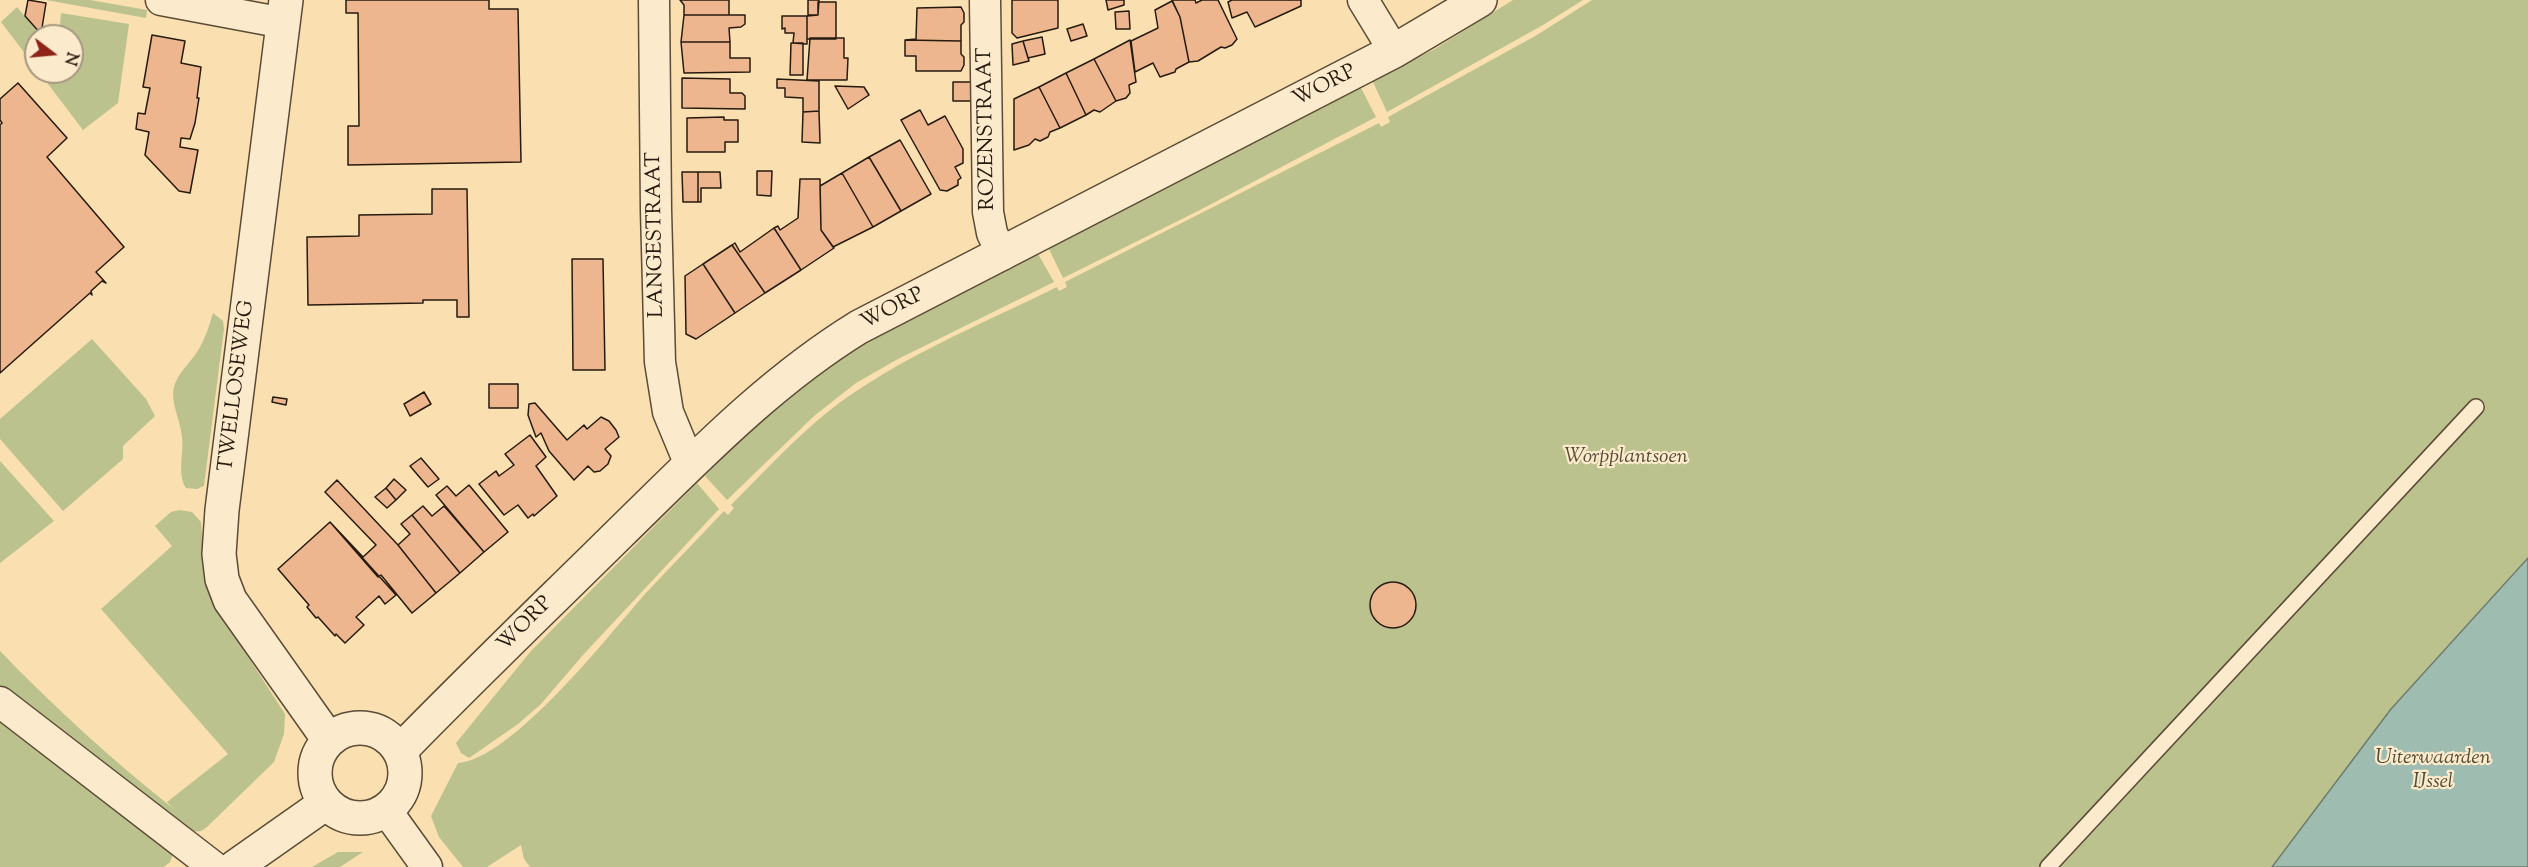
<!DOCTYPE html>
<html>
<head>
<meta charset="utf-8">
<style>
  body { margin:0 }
  #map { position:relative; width:2528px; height:867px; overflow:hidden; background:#fadfb0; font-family:"Sorts Mill Goudy",serif }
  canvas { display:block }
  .north { position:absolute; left:24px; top:24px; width:60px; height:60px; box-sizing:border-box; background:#fceacc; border:2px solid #a69780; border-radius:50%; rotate:106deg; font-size:16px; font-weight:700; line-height:24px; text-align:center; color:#261b0f }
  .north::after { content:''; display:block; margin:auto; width:21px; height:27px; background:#8f2418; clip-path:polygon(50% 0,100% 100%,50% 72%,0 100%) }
</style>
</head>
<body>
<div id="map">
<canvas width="2528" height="867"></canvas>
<div class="north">N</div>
</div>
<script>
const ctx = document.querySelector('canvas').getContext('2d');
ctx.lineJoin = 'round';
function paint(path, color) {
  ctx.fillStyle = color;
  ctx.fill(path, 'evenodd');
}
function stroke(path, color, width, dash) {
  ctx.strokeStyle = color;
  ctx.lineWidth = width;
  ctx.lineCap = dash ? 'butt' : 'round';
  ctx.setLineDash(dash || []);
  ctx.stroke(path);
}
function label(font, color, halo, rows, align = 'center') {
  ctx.font = font + ' "Sorts Mill Goudy",serif';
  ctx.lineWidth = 4.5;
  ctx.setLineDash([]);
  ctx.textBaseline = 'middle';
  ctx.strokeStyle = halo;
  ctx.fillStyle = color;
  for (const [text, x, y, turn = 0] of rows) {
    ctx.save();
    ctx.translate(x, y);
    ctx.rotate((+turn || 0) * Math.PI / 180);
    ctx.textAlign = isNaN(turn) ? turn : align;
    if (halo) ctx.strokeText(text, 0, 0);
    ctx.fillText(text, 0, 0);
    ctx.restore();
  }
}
const green = new Path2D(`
  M46 0H90L147 10 146 18Z
  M1513 0H1583L1543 25 1387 112 1372 80 1433 50Z
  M1592 0H2528V867H530L524 859 521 845 487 867H463L439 837 431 816 458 763C512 759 608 636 645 594 671 566 698 539 724 511L728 515 734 508 731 505C772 464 812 419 861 388 922 348 992 319 1057 287L1059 291 1067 287 1065 282 1379 123 1381 127 1390 122 1388 117 1537 35Z
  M17 7 41 36H36V68L1 22Z
  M61 13 129 24 118 103 83 130 39 72H72V36H41L43 31 54 32 60 25Z
  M1360 86 1376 117 1200 210 1063 278 1048 247 1300 119Z
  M1037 252 1054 282 898 359 856 383 814 416 727 500 705 476C745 435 786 391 835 360 900 320 970 287 1037 252Z
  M213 313 223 321 224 329 204 486 197 489 186 488C177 475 184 452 182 437 181 421 170 403 174 387 177 374 190 363 197 352 205 340 209 326 213 313Z
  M92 339 146 399 155 416 123 446V459L63 511 0 439V419Z
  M0 461 54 521 0 563Z
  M697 483 719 509 583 655 541 704 518 724 469 758 461 753 456 743 531 651Z
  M179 510 192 512 201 522 204 556 223 618 285 714 284 734 274 762 207 827 201 831 192 832 0 691V651C55 708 112 760 174 809L167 802 228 754 101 609 172 546 155 526 171 512Z
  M0 716 173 854 170 862 164 867H0Z
  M338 852H363L340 867H312Z`);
const water = new Path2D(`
  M2528 558V867H2272L2391 709Z`);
const building = new Path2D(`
  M28 0 46 3 41 34 25 16Z
  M346 0H489V9H518L521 162 348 165V126H359L358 13H346Z
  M680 0H729V15H684V5Z
  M808 0H819L818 15H808Z
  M1012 0H1058V28L1017 38 1012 33Z
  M1106 0H1124V5L1108 10Z
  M1172 0H1195L1196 3 1202 0H1218L1237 39 1232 45 1225 48 1221 47 1198 61 1189 62 1180 17Z
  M1232 0H1301V6L1255 27 1247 12 1232 18 1228 2Z
  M1172 1 1180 17 1189 62 1176 69 1175 72 1160 77 1153 63 1135 72 1131 41 1158 28 1155 10Z
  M818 2H836V39H807V16L818 15Z
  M961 7 964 13V22L961 25V41L905 40 916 39 917 8Z
  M1129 11 1130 29H1116L1115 12Z
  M684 15H745V24L741 27 729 28 730 42H681Z
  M782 16H807V44L793 43 794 33H785V28L782 29Z
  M1083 24 1087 36 1071 41 1067 29Z
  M152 35 185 41 181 63 201 67 197 98H199L195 123 190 139 181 138 180 147 198 150 190 193 179 191 145 155 149 132 136 129 138 113 145 114 150 88 143 87Z
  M1042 37 1045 54 1028 58 1023 41Z
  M810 38H844V58H848L847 80H807Z
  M905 40 961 41V54L964 57V65L961 71H916V56H905Z
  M1130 40 1136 82 1129 85 1130 93 1126 98 1116 101 1094 59Z
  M1023 41 1029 61 1013 65 1012 44Z
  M681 42H730V58H750V72L684 73Z
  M791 43H803V75H790Z
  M1094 59 1116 101 1100 112 1094 110 1086 115 1066 73Z
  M1066 73 1086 115 1060 128 1039 87Z
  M682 78 730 79V93H742L745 96V109L682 108Z
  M777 79 819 81V111L803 112V98L785 97V88H777Z
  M953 82H975V101H953Z
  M18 83 67 138 47 157 124 247 96 272 106 283 102 281 91 291 92 295 90 293 0 373V125L2 123 0 120V99Z
  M835 86 864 87 869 95 848 109Z
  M1039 87 1060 128 1050 132 1048 137 1040 141 1035 139 1029 145 1014 150V99Z
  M920 110 928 125 945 116 963 149V163L955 167 961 178 958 180V185L947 191 940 190 901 120Z
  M819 111 820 143 802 142 803 112Z
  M724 117V120H738V142H725V152H687V118Z
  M900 140 931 194 901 211 869 157Z
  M869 157 901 211 873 227 842 173Z
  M757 171H772L771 196 757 195Z
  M682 172H698V202H683Z
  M698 172H720L721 188H701V202H698Z
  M842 173 873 227 833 247 821 230 820 186Z
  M800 179H820L821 230 834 248 801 270 774 228 778 226 780 230 798 218Z
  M432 189H467L469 317H457V300H423V303L308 305 307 237 359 236V215L432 214Z
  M774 228 801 270 765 293 732 245 735 243 740 252Z
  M732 245 765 293 735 313 703 264Z
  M572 259H603L605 370H573Z
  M703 264 735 313 696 339 686 334 685 276Z
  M489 384H518V408H489Z
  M424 392 431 404 410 416 404 404Z
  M273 397 287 399 286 405 272 402Z
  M535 403 567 440 584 425 587 429 601 417 609 421 616 430 619 437 605 449 611 456 608 464 600 471 594 472 588 466 574 480 549 451 541 433 536 437 528 415 529 404Z
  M530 435 546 457 536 466 557 496 534 516 533 514 528 518 518 505 504 515 479 484 496 471 499 476 514 465 505 454Z
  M421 458 439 479 428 487 410 466Z
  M394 479 406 490 396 500 386 488Z
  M337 480 398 545 436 593 412 613 381 575 378 577 330 522 363 557 376 545 325 492Z
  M469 485 508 532 484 552 436 495 447 486 456 496Z
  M386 488 396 500 387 508 375 497Z
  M423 506 432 516 444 506 484 552 460 573 412 515Z
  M412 515 460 573 436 593 398 545 410 534 401 524Z
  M330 522 396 595 385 604 379 596 356 617 364 625 345 643 336 634 335 636 318 617 316 618 307 607 309 605 278 569Z
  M1370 605a23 23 0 1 1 46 0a23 23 0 1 1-46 0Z`);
const service = new Path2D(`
  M2048 867 2476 407`);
const minor = new Path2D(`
  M161 0 284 23
  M654 0 656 210 660 362 668 412 690 465
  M985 0 988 212 992 233 1002 255
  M1363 0 1394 51
  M0 702 214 867
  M386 810 427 867`);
const tertiary = new Path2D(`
  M286 0 222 510 219 554 222 579 230 600 329 740
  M315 773a45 45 0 1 1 90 0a45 45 0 1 1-90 0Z
  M400 751C472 677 546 606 619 534 695 460 768 383 859 327L1394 51 1480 0
  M235 867 326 803`);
const streetNames = [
  ["WORP",1325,87,-27],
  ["ROZENSTRAAT",988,129,-91],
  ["LANGESTRAAT",657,235,-91],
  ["WORP",893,310,-27],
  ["TWELLOSEWEG",238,386,-83],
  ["WORP",526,625,-45]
];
const parkNames = [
  ["Worpplantsoen",1626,458],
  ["Uiterwaarden",2433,759],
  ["IJssel",2433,783]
];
paint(green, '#bcc28d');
paint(water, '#9fbcb1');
stroke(water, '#6f7c70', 1.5);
paint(building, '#edb68e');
stroke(building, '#261b0f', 1.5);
stroke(service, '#5b4c37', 18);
stroke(minor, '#5b4c37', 33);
stroke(tertiary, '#5b4c37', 36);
stroke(service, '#fceacc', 15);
stroke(minor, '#fceacc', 30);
stroke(tertiary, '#fceacc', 33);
label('21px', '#261b0f', '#fceacc', streetNames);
label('italic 21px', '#534d35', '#fceacc', parkNames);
</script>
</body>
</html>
